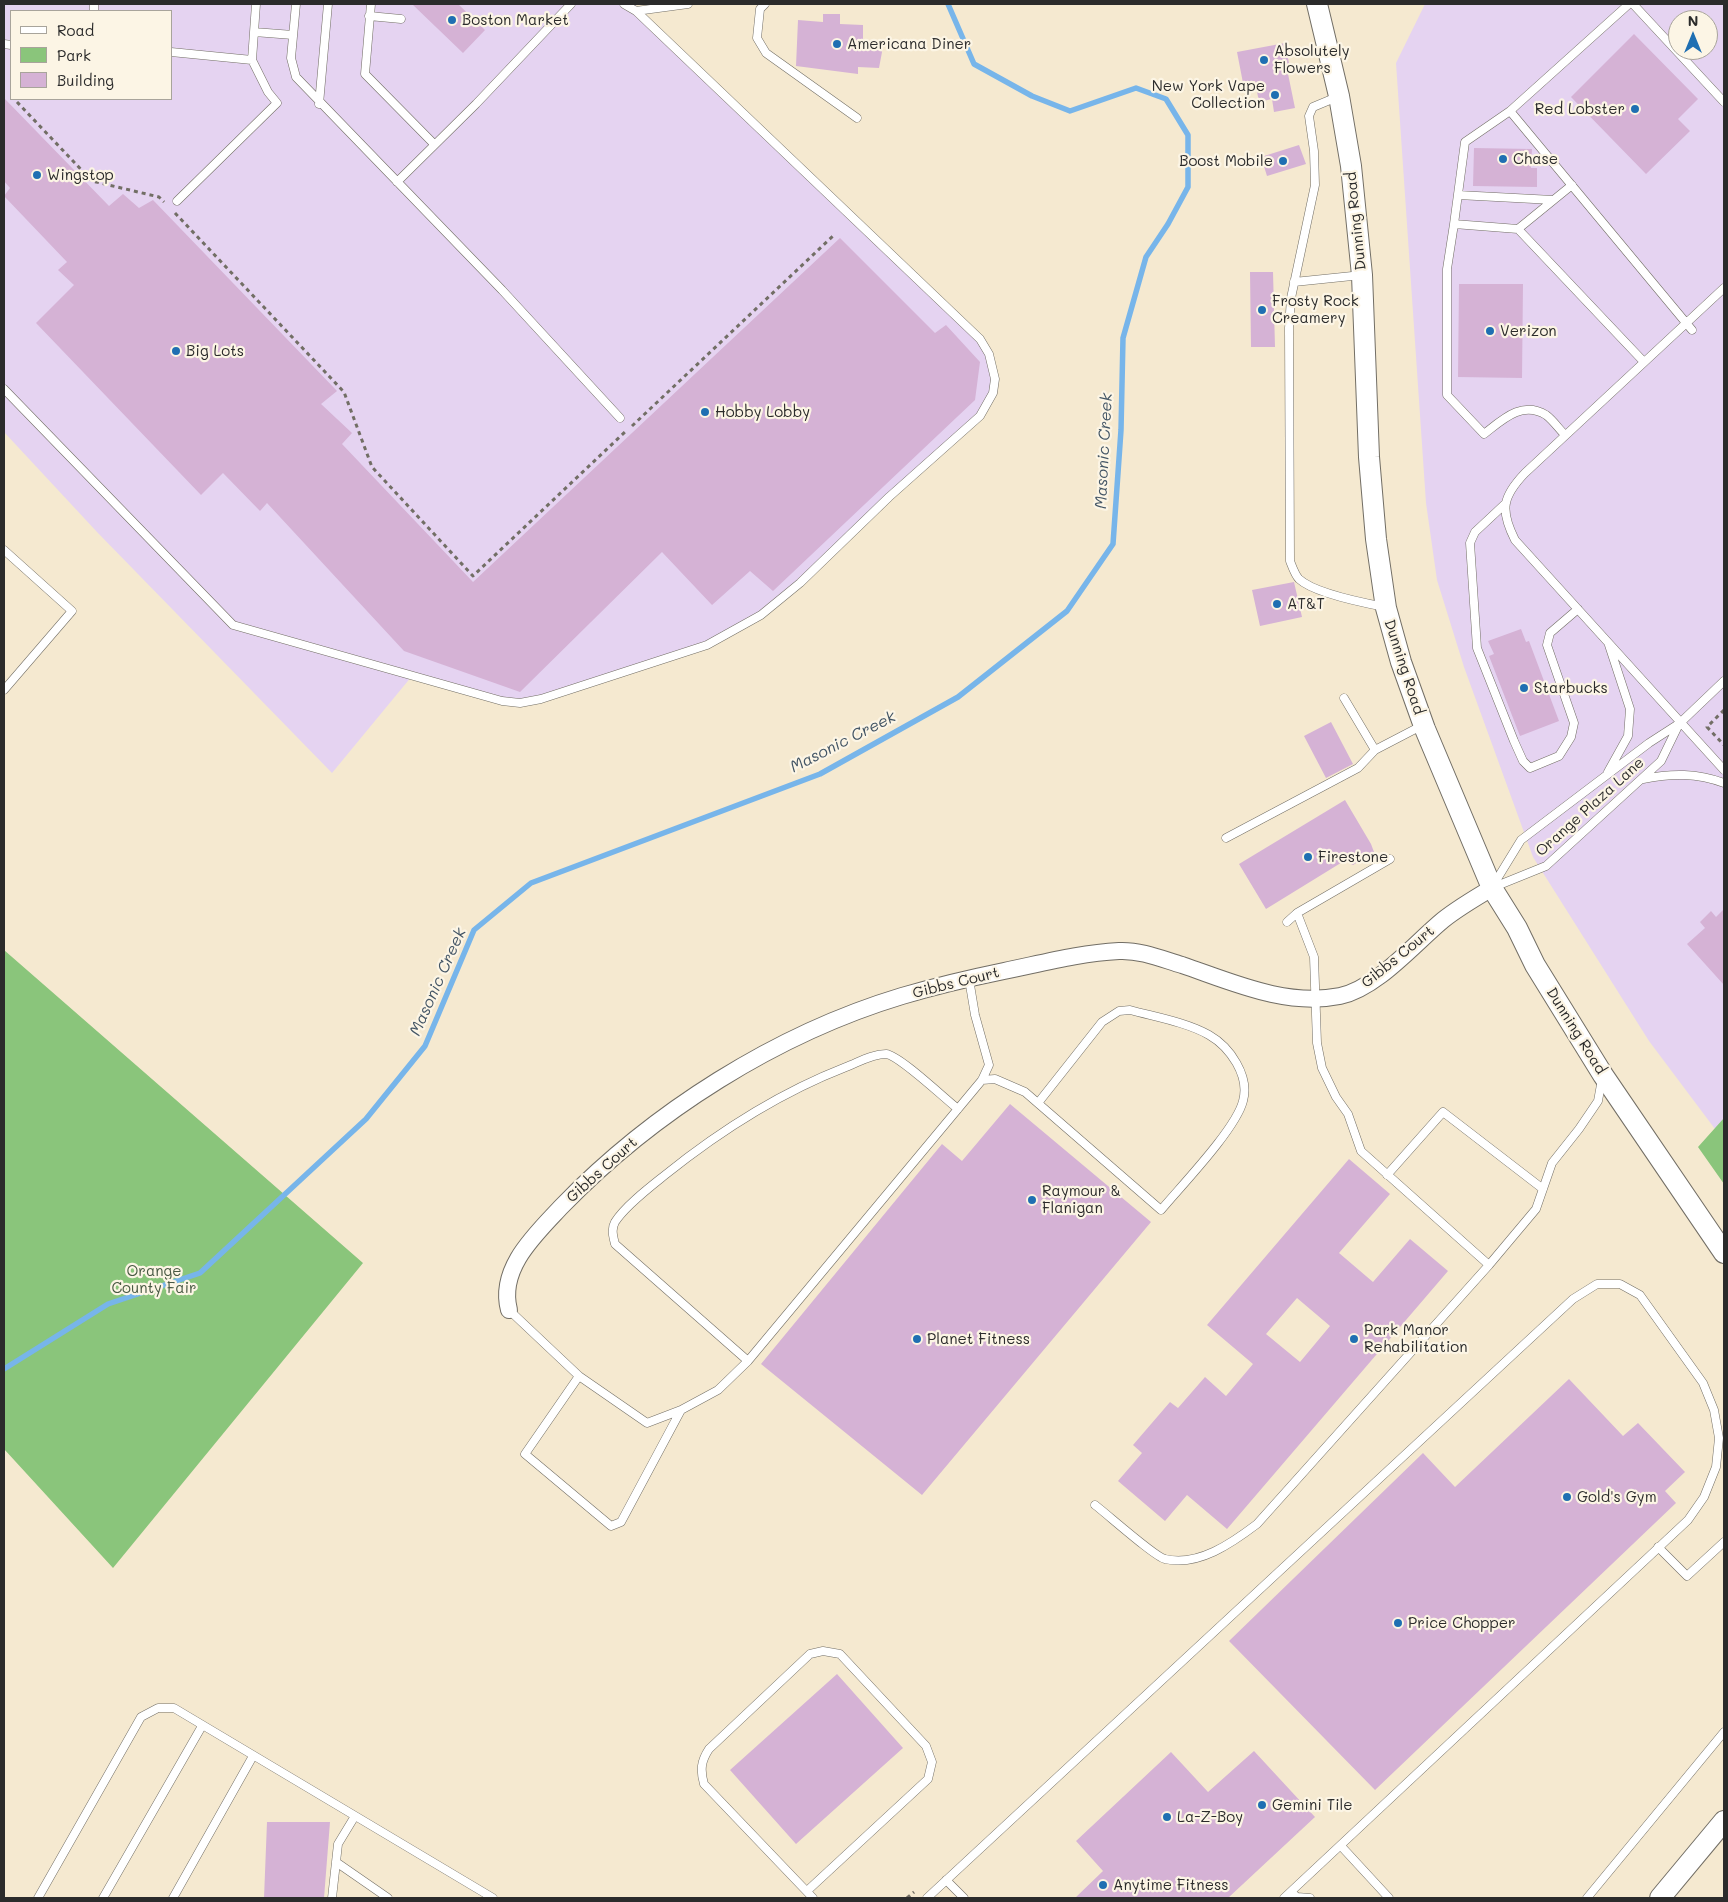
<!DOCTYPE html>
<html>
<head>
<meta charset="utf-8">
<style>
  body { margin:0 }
  #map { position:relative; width:1728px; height:1902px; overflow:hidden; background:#f5e9d0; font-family:Mali,sans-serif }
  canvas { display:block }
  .frame { position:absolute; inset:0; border:5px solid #2b2b2b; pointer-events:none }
  .legend { position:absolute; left:10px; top:10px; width:162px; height:90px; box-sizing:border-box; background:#fcf5e5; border:1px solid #a8a49b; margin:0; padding:6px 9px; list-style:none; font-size:15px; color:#2b2b2b }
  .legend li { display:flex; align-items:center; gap:10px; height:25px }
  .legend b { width:25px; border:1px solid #a8a49b }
  .north { position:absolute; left:1668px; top:10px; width:50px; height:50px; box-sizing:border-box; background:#fcf5e5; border:1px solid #a8a49b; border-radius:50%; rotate:0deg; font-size:14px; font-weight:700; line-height:20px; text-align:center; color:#2b2b2b }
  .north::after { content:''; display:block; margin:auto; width:18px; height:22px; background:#1f6fb2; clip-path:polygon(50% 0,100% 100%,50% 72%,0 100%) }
</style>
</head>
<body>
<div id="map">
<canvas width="1728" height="1902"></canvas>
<div class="frame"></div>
<ul class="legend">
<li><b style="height:6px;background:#fff"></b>Road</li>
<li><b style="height:14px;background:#8ac57b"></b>Park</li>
<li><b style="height:14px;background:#d5b2d5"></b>Building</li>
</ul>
<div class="north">N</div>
</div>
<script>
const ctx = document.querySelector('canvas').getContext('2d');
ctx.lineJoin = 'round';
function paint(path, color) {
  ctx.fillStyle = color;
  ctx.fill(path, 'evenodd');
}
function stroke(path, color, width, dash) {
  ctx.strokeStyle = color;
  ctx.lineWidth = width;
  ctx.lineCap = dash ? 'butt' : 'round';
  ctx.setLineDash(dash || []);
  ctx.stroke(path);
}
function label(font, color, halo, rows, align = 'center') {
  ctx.font = font + ' Mali,sans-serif';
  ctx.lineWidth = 4.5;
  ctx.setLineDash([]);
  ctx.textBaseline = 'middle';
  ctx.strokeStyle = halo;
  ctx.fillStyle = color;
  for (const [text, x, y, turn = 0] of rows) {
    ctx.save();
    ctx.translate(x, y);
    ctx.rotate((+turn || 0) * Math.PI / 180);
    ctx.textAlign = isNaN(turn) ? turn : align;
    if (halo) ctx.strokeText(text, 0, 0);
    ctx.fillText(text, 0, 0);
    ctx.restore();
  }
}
const built = new Path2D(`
  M4 4H636V11L980 339 993 366 988 406 761 615 707 645 520 703 412 676 332 773 97 532 4 432ZM11 11H171V99H11Z
  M1425 4H1724V1141L1649 1041 1533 857 1464 667 1437 580 1426 503 1396 63ZM1678 20H1708V50H1678Z`);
const green = new Path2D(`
  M4 950 363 1263 113 1568 4 1449Z
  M1724 1118V1184L1698 1147Z`);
const stream = new Path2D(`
  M4 1369 108 1304 200 1273 366 1119 425 1046 474 930 531 883 820 774 958 697 1067 611 1113 544 1121 430 1123 338 1146 257 1168 224 1188 187V135L1166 99 1136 88 1070 111 1032 96 974 64 948 4`);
const building = new Path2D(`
  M412 4H458L485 30 463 53Z
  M823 14H840V24L863 25V39L875 42 882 52 879 68 858 67V74L796 66 798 20 823 22Z
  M1634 34 1698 99 1678 119 1690 131 1646 174 1571 97Z
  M1285 43 1290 68 1287 69 1295 108 1274 112 1272 99 1259 102 1255 81 1243 83 1237 52Z
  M4 98 109 206 123 194 139 208 153 200 337 391 321 404 352 433 342 444 473 582 840 238 935 333 946 325 980 362 975 400 773 591 750 571 712 605 662 552 520 692 404 651 267 503 260 511 223 473 201 495 36 323 74 285 58 270 67 262 4 196 10 188 4 181Z
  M1299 145 1306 164 1267 176 1261 157Z
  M1474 148 1532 149 1531 168H1537V187L1473 186Z
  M1250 272H1273L1275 347H1251Z
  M1459 284H1523L1522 378 1458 377Z
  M1294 582 1302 617 1260 626 1252 590Z
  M1521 629 1526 642 1529 641 1559 721 1520 736 1489 656 1494 654 1488 641Z
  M1331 722 1353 764 1326 778 1304 736Z
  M1345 800 1371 844 1374 852 1353 865 1344 861 1266 909 1239 864Z
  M1724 909V985L1687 944 1705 928 1700 922 1711 911 1716 917Z
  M1010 1104 1151 1222 922 1495 761 1364 942 1144 962 1161Z
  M1349 1159 1390 1194 1339 1253 1373 1282 1410 1239 1448 1271 1227 1529 1187 1495 1165 1521 1118 1481 1142 1453 1133 1445 1170 1402 1178 1408 1205 1377 1226 1396 1253 1364 1207 1325ZM1297 1298 1330 1326 1300 1362 1266 1334Z
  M1569 1379 1623 1436 1638 1423 1685 1472 1665 1491 1676 1503 1375 1790 1229 1641 1423 1453 1455 1487Z
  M837 1674 903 1748 796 1844 730 1770Z
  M1254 1751 1315 1817 1228 1898H1075L1103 1871 1076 1841 1171 1752 1208 1792Z
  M267 1822H330L324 1898H264Z`);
const path = new Path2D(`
  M17 102 92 181 159 197 164 202
  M175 213 344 392 372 467 473 576 627 430
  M632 426 834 235
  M1724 710 1707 727 1724 745
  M907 1898 914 1892`);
const service = new Path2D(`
  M296 4 291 58 296 77 502 290 620 418
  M371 4 365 74 434 144
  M765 4 760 9 757 38 766 53 857 118
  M1629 4 1510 111 1692 330
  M1633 4 1724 102
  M94 11V4
  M636 11 688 4
  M369 16 401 19
  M254 32 293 35
  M4 44 11 45
  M171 52 252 60 256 4
  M1337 97 1313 107 1309 116 1314 151 1315 185 1291 298 1289 328 1290 561C1292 566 1295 575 1299 579 1314 593 1364 603 1385 607
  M319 104 328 4
  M397 182 476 104 571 4
  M1458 195 1553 200
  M177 201 277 103 268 92 252 60
  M1454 224 1465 142 1510 111
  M1518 229 1572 185
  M1294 282 1362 275
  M1724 288 1525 473C1502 497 1500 510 1515 540L1724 770
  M4 389 233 625 502 701 520 703 541 699 707 645 761 615 800 583 889 497 980 416 993 393 995 379 989 354 980 339 636 11 624 4
  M1565 435C1559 429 1553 420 1546 415 1522 400 1502 420 1484 434L1447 395V269L1454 224 1518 229 1644 362
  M1505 504 1475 532 1470 543 1477 648 1514 741 1523 761 1530 768 1559 756 1571 737 1574 723 1547 645 1550 633 1578 609
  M4 550 72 611 4 690
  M1344 698 1375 750 1423 725
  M1608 772 1628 736 1630 709 1609 645
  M1643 779C1672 773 1697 773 1724 783
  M1226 838 1358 768 1375 750
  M1494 884 1521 840 1649 743 1680 723 1724 681
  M1494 887 1546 866 1661 761 1679 724
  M1287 922 1297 913
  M982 1080 995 1079 1025 1092 1161 1210C1181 1186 1236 1129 1243 1101 1250 1076 1230 1047 1209 1035 1186 1022 1155 1017 1130 1010L1119 1011 1102 1022 1038 1103
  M1387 1175 1443 1112 1543 1189
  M1489 1265 1536 1209 1552 1163 1579 1129 1598 1101 1602 1079
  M509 1310 579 1376 525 1454 611 1526 621 1522 681 1410 718 1390 748 1361 982 1080 989 1065 975 1015 969 979
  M748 1361 615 1244C613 1236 611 1229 615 1222 625 1206 650 1187 665 1175 721 1130 779 1093 846 1067 859 1062 872 1054 886 1054 899 1055 945 1099 958 1109
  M579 1376 647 1423 681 1410
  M1095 1505C1107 1514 1155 1557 1165 1559 1198 1567 1232 1543 1257 1524L1489 1265 1361 1151 1348 1114 1336 1097 1322 1068 1317 1043 1314 957 1297 913 1390 859
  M1658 1547 1687 1576 1724 1542
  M1341 1846 1389 1898
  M336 1862 388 1898
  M946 1880 964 1898
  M807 1891 928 1779 932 1762 926 1746 840 1654 823 1651 810 1654 709 1749C701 1761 700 1770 704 1784L813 1898
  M1291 1892 1297 1897 1310 1898
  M38 1898 141 1717 158 1708H174L493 1898
  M103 1898 202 1726
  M173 1898 253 1756
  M332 1898 338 1844 355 1816
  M927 1898 1573 1299 1597 1284H1620L1640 1295 1703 1383 1714 1410 1719 1438 1716 1467 1704 1497 1688 1520 1284 1898
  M1587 1898 1724 1732`);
const minor = new Path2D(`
  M509 1310C498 1268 536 1234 562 1206 653 1112 776 1034 902 996 936 986 970 978 1004 971 1043 963 1080 953 1119 951 1141 950 1162 959 1182 965 1232 982 1286 1007 1340 996 1377 988 1414 944 1443 920 1458 908 1475 898 1492 888`);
const tertiary = new Path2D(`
  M1317 4 1339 96 1351 166 1362 275 1369 457 1376 539 1386 608 1401 662 1425 729 1492 888 1517 928 1535 965 1603 1075 1724 1253
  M1660 1898 1724 1821`);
const markers = [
  [452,20,5,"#1f6fb2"],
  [837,44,5,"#1f6fb2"],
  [1264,60,5,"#1f6fb2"],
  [1275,95,5,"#1f6fb2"],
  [1635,109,5,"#1f6fb2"],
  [1503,159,5,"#1f6fb2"],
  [1283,161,5,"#1f6fb2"],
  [37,175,5,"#1f6fb2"],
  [1262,310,5,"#1f6fb2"],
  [1490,331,5,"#1f6fb2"],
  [176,351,5,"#1f6fb2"],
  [705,412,5,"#1f6fb2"],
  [1277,604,5,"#1f6fb2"],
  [1524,688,5,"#1f6fb2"],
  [1308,857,5,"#1f6fb2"],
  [1032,1200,5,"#1f6fb2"],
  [917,1339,5,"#1f6fb2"],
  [1354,1339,5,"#1f6fb2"],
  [1567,1497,5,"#1f6fb2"],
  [1398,1623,5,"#1f6fb2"],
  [1262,1805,5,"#1f6fb2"],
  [1167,1817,5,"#1f6fb2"],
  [1103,1885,5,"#1f6fb2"]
];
const poiNames = [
  ["Boston Market",462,20],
  ["Americana Diner",847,44],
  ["Absolutely",1274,51],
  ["Flowers",1274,68],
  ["New York Vape",1265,86,"right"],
  ["Collection",1265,103,"right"],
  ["Red Lobster",1625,109,"right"],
  ["Chase",1513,159],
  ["Boost Mobile",1273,161,"right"],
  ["Wingstop",47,175],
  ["Frosty Rock",1272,301],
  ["Creamery",1272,318],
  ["Verizon",1500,331],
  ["Big Lots",186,351],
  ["Hobby Lobby",715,412],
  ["AT&T",1287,604],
  ["Starbucks",1534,688],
  ["Firestone",1318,857],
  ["Raymour &",1042,1191],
  ["Flanigan",1042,1208],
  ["Park Manor",1364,1330],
  ["Rehabilitation",1364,1347],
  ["Planet Fitness",927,1339],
  ["Gold's Gym",1577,1497],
  ["Price Chopper",1408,1623],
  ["Gemini Tile",1272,1805],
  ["La-Z-Boy",1177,1817],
  ["Anytime Fitness",1113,1885]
];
const streetNames = [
  ["Dunning Road",1356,221,-96],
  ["Dunning Road",1404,667,72],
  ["Orange Plaza Lane",1590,807,-42],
  ["Gibbs Court",1398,957,-39],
  ["Gibbs Court",956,983,-14],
  ["Dunning Road",1576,1031,58],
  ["Gibbs Court",602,1170,-42]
];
const parkNames = [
  ["Orange",154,1271],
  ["County Fair",154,1288]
];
const waterNames = [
  ["Masonic Creek",1104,451,-87],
  ["Masonic Creek",843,742,-27],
  ["Masonic Creek",438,982,-66]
];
paint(built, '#e5d3f1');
paint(green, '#8ac57b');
stroke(stream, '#77b5ea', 5.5);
paint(building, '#d5b2d5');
stroke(service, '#726e65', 9);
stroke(minor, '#726e65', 18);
stroke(tertiary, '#726e65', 22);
stroke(path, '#726e65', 3, [4, 4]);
stroke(service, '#fff', 8);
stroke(minor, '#fff', 16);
stroke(tertiary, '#fff', 20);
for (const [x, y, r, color] of markers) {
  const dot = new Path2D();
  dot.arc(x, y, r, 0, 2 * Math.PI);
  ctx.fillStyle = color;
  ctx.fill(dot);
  stroke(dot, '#fcf5e5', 2);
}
label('15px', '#2b2b2b', '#fcf5e5', poiNames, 'left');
label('15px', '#2b2b2b', '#fcf5e5', streetNames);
label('15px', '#485943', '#fcf5e5', parkNames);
label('italic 16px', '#425464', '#fcf5e5', waterNames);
</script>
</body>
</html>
